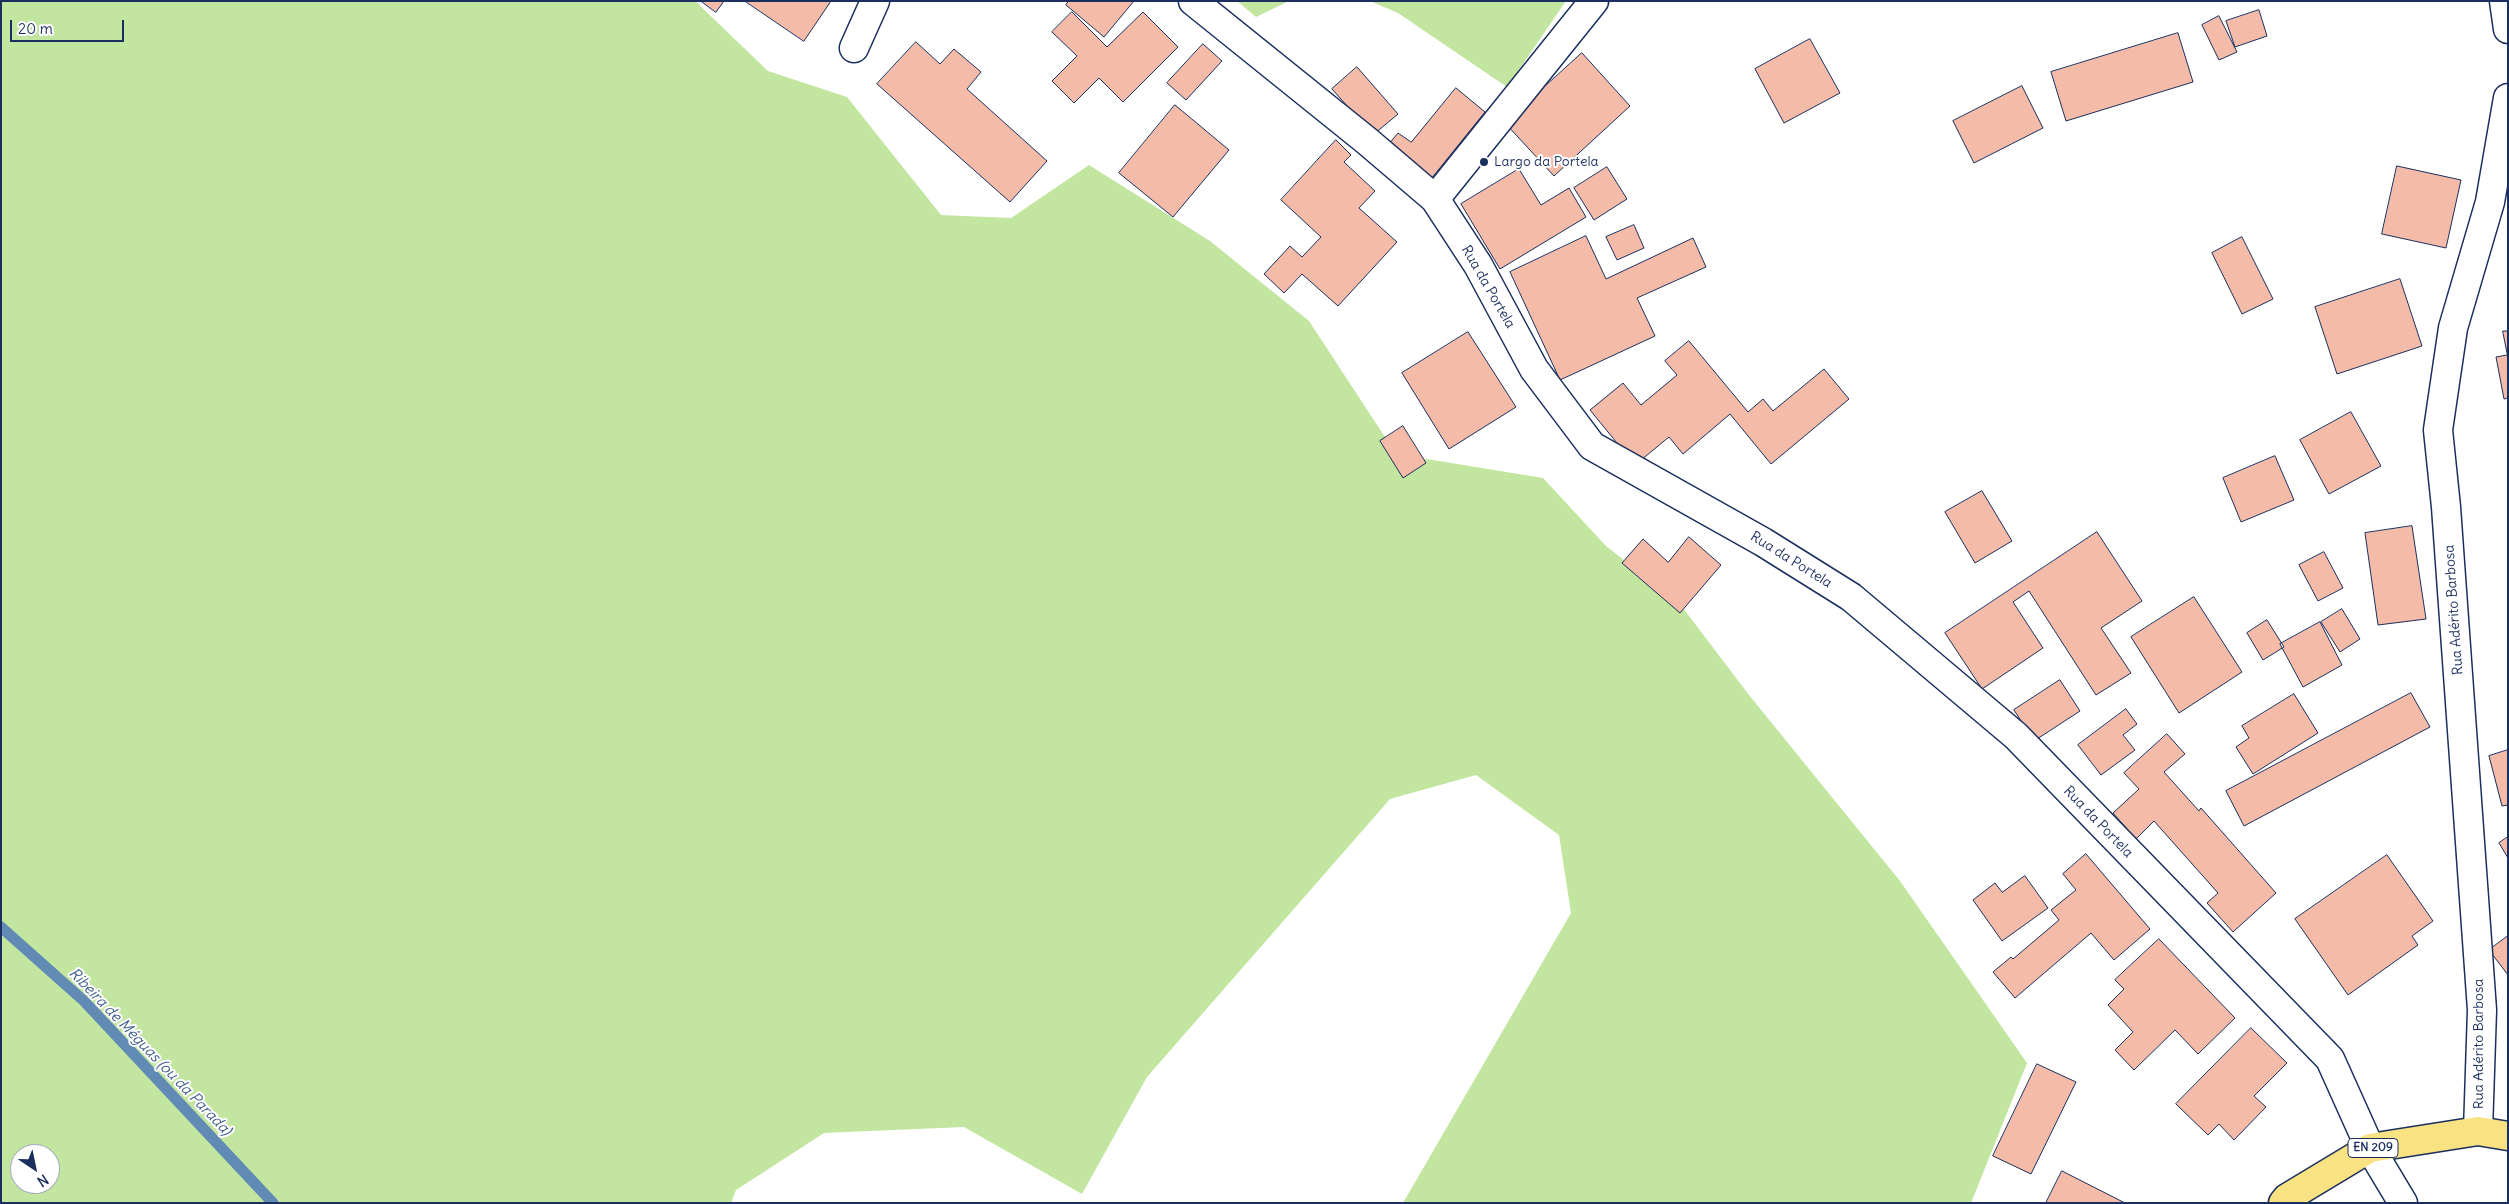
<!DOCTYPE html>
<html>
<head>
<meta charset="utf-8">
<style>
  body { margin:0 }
  #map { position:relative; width:2509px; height:1204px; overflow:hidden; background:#fff; font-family:Delius,sans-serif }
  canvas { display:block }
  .frame { position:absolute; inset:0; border:2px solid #1b2f5e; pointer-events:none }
  .north { position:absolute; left:10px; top:1144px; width:50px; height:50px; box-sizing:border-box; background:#fff; border:1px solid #a4acbf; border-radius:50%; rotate:146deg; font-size:14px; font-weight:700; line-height:20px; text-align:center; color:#1b2f5e }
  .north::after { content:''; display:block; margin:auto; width:18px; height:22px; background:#1b2f5e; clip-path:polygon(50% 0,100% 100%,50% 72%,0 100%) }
  .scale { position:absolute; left:10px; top:20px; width:114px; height:22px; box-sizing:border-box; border:2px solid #1b2f5e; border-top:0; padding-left:6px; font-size:15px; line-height:18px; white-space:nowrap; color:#1b2f5e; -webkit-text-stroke:4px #fff; paint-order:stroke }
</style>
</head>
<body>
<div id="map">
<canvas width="2509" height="1204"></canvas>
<div class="frame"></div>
<div class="north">N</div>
<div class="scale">20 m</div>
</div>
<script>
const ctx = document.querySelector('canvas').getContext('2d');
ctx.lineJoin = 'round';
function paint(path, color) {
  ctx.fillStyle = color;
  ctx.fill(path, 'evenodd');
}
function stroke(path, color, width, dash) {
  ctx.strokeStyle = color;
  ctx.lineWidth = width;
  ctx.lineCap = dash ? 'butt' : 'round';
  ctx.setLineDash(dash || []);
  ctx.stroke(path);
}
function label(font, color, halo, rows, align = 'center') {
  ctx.font = font + ' Delius,sans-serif';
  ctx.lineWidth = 4;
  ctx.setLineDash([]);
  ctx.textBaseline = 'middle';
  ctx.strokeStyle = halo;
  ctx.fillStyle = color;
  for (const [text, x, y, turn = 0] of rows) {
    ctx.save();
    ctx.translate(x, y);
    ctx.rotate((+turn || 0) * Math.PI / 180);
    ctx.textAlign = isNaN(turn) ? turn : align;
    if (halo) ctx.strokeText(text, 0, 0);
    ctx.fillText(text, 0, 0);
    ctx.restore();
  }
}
const green = new Path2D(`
  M1 1H695L768 71 847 97 941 215 1011 218 1089 165 1210 241 1309 321 1396 454 1543 478 1606 546 1680 604 1749 695 1900 881 2027 1063 1971 1203H1403L1571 913 1559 835 1476 775 1390 799 1147 1077 1082 1194 964 1127 824 1133 736 1190 731 1203H1ZM20 1154H50V1184H20Z
  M1237 1H1289L1256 17Z
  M1370 1H1566L1507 87 1398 13Z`);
const stream = new Path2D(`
  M1 927 84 1001 273 1203`);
const building = new Path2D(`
  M701 1H724L716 12Z
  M745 1H831L804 41Z
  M1069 1H1134L1104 37 1066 5Z
  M2259 10 2267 36 2235 47 2226 21Z
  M1072 12 1107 47 1143 12 1178 47 1123 102 1099 78 1074 103 1052 81 1077 56 1052 32Z
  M2219 16 2237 52 2219 60 2202 25Z
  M2178 33 2193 82 2066 121 2051 72Z
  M1810 39 1840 93 1784 123 1755 69Z
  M916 42 940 64 954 49 981 72 967 89 1047 161 1010 202 877 84Z
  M1203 44 1222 61 1186 100 1167 83Z
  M1582 53 1630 106 1554 176 1505 123Z
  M1357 67 1398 114 1373 135 1332 89Z
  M2022 86 2043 128 1974 163 1953 121Z
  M1456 88 1485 112 1431 179 1388 145 1398 133 1411 142Z
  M1175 105 1229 150 1173 217 1119 173Z
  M1336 140 1351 155 1344 162 1375 191 1359 208 1397 242 1338 306 1302 274 1284 293 1264 274 1290 246 1302 257 1321 237 1281 200Z
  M2397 166 2461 180 2446 248 2382 234Z
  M1607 167 1627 199 1594 220 1574 188Z
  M1519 169 1541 205 1569 188 1586 217 1500 269 1461 204Z
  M1634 225 1644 248 1617 260 1606 237Z
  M1586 236 1606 279 1693 238 1706 267 1637 298 1655 336 1560 380 1510 272Z
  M2242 237 2273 299 2242 314 2212 253Z
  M2400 279 2422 346 2337 374 2315 307Z
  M2503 331H2508V398L2504 399 2496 357 2507 355Z
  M1468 332 1516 407 1449 449 1402 373Z
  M1689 341 1748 412 1763 399 1773 411 1824 369 1849 399 1771 464 1730 414 1683 454 1669 437 1635 465 1590 410 1623 383 1641 405 1677 375 1665 361Z
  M2351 412 2381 466 2329 494 2300 440Z
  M1403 426 1426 463 1403 478 1380 441Z
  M2275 456 2294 500 2241 522 2223 478Z
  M1982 491 2012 541 1975 563 1945 512Z
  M2412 526 2426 619 2378 625 2365 533Z
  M2097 532 2142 601 2101 628 2131 673 2096 695 2029 591 2013 602 2043 648 1982 689 1945 633Z
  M1689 537 1721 565 1680 613 1622 563 1643 539 1668 562Z
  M2324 552 2343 588 2318 601 2299 565Z
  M2194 597 2242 672 2179 713 2131 637Z
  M2342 609 2360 639 2340 652 2321 622Z
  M2267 620 2284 647 2263 660 2247 633Z
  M2320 622 2342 665 2303 687 2280 644Z
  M2060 680 2080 711 2034 741 2014 710Z
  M2411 693 2430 727 2244 826 2226 791Z
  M2294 694 2318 733 2253 774 2236 747 2249 738 2242 726Z
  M2126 709 2137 724 2123 735 2135 750 2101 775 2078 745Z
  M2167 734 2185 754 2164 772 2199 811 2201 808 2276 893 2233 932 2207 903 2218 893 2154 821 2136 839 2113 813 2139 789 2124 773Z
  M2508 750V805L2502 806 2489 756Z
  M2508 837V858L2499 843Z
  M2086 854 2150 929 2114 960 2091 933 2015 998 1993 972 2011 957 2013 959 2059 920 2051 910 2076 890 2063 874Z
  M2387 855 2433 921 2412 936 2418 945 2348 995 2295 919Z
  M2025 876 2048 908 2002 941 1973 900 1995 883 2002 892Z
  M2508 936V975L2489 950Z
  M2159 939 2235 1018 2198 1054 2175 1030 2134 1070 2115 1050 2133 1032 2108 1005 2124 989 2115 980Z
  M2251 1028 2287 1063 2254 1096 2266 1107 2234 1140 2219 1124 2208 1135 2176 1104Z
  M2037 1064 2076 1082 2031 1174 1993 1156Z
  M2062 1171 2125 1203H2046Z`);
const minor = new Path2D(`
  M2504 1 2508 29
  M854 48 875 1
  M1435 199 1594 1
  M2478 1131 2482 1010 2446 507 2438 430 2453 328 2490 202 2508 98
  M2370 1148 2403 1203`);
const tertiary = new Path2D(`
  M1193 1 1367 141 1435 199 1478 265 1534 369 1592 446 1763 542 1851 597 2016 736 2330 1059 2370 1148`);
const primary = new Path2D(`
  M2283 1203 2287 1198 2370 1148 2478 1131 2508 1136`);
const markers = [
  [1484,162,5,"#1b2f5e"]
];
const shields = [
  [2373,1148,50]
];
const shieldNames = [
  ["EN 209",2373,1148]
];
const poiNames = [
  ["Largo da Portela",1494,162]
];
const streetNames = [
  ["Rua da Portela",1488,287,60],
  ["Rua da Portela",1791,560,32],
  ["Rua Adérito Barbosa",2454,610,-94],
  ["Rua da Portela",2098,822,46],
  ["Rua Adérito Barbosa",2479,1044,-90]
];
const waterNames = [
  ["Ribeira de Méguas (ou da Parada)",150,1052,46]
];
paint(green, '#c2e59f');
stroke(stream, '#618bb5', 11);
paint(building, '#f3bba8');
stroke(building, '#1b2f5e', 1);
stroke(minor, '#1b2f5e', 31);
stroke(tertiary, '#1b2f5e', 31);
stroke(primary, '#1b2f5e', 31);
stroke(minor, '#fff', 28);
stroke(tertiary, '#fff', 28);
stroke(primary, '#f8e281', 28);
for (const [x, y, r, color] of markers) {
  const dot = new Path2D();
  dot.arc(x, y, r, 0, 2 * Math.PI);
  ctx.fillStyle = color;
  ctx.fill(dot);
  stroke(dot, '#fff', 2);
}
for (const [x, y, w] of shields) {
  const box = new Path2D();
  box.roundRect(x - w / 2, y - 9.5, w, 19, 4);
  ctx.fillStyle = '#fff';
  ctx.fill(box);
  stroke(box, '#1b2f5e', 1);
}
label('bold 12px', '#1b2f5e', null, shieldNames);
label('14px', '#1b2f5e', '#fff', poiNames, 'left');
label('14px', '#1b2f5e', '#fff', streetNames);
label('italic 15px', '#3e5d8a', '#fff', waterNames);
</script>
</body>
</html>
